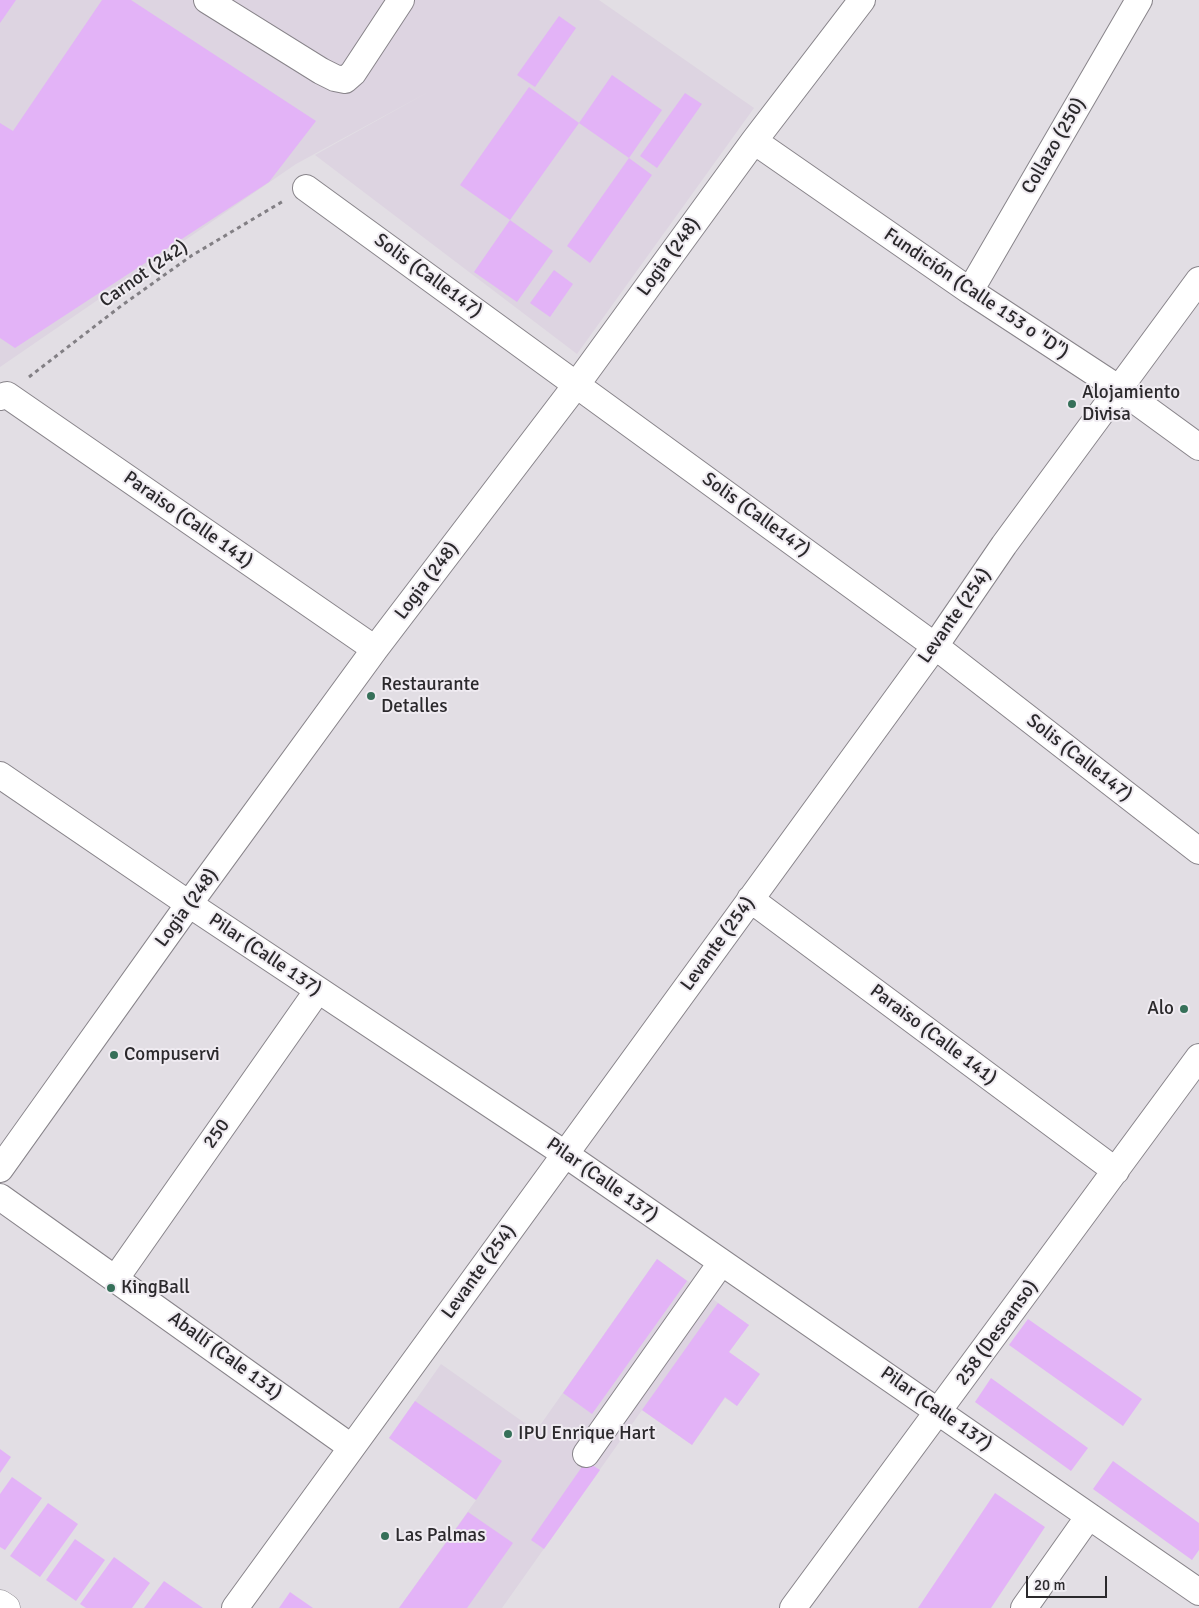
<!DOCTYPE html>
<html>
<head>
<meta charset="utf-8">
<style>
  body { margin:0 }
  #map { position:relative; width:1199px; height:1608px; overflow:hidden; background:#e2dee4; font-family:Signika,sans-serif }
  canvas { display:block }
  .scale { position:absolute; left:1026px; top:1576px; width:81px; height:22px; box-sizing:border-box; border:2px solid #2b292c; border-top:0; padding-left:6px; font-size:15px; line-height:18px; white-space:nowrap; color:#2b292c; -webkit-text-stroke:4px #efebf1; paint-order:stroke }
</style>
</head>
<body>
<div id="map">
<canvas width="1199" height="1608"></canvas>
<div class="scale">20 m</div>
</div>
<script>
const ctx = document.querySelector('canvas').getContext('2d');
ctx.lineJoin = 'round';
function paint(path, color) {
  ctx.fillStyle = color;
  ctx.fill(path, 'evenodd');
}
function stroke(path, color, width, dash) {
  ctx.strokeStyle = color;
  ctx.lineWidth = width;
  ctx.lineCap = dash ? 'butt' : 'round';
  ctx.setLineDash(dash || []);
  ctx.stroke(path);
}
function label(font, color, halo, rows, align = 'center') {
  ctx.font = font + ' Signika,sans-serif';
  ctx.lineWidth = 4;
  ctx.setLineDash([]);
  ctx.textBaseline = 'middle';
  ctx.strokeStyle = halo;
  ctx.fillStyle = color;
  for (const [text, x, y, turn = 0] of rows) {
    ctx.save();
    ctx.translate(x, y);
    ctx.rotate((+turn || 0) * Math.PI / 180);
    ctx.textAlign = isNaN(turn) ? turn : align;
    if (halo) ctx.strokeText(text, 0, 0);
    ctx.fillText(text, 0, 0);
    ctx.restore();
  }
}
const built = new Path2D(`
  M0 0H599L754 108 577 354 315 155 430 91 296 164 0 367Z
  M657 1259 749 1325 729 1352 760 1374 737 1406 725 1398 692 1445 642 1410 502 1608H399L476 1500 389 1438 441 1364 536 1431Z`);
const building = new Path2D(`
  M0 0H16L0 23Z
  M102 0H131L316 121 269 182 15 348 0 338V123L13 131Z
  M559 16 576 28 535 87 517 75Z
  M612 75 662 110 629 158 579 123 510 220 460 185 529 87 579 123Z
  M685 93 702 104 657 168 640 156Z
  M629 158 652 175 590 263 567 246Z
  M510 220 553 251 517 302 474 272Z
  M554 270 573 284 550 317 530 303Z
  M657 1259 687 1281 592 1414 563 1393Z
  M718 1303 749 1325 729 1352 760 1374 737 1406 725 1397 692 1445 642 1410Z
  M1028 1319 1142 1399 1123 1426 1009 1345Z
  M991 1378 1088 1448 1071 1471 975 1402Z
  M415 1401 502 1461 476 1500 389 1438Z
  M0 1449 11 1457 0 1473Z
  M586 1461 600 1470 544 1549 531 1540Z
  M1113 1461 1199 1523V1550L1192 1560 1093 1489Z
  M12 1477 42 1498 5 1550 0 1547V1494Z
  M995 1493 1045 1527 991 1608H918Z
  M48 1503 78 1524 40 1577 10 1556Z
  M468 1512 513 1543 467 1608H399Z
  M75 1539 105 1560 76 1601 46 1580Z
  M114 1557 150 1583 132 1608H86L80 1604Z
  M164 1581 203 1608H144Z
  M290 1592 313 1608H279Z`);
const path = new Path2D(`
  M29 377 121 306 191 256 285 200`);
const minor = new Path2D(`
  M207 0 321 71 335 78 345 80 353 73 401 0
  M754 141 970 291 1118 388 1199 447
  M306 188 935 646 1199 851
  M970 291 1139 0
  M0 397 7 395 375 649
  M0 775 189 904 565 1154 1199 1592
  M750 899 1116 1171
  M0 1169 189 904 375 649 577 384 754 141 862 0
  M0 1197 351 1447
  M116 1278 318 990
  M586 1454 721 1263
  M235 1608 935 646 1004 545 1199 280
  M793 1608 1199 1057
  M1024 1608 1089 1516`);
const major = new Path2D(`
  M0 1604 6 1608`);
const markers = [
  [1072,404,5,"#367059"],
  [371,696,5,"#367059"],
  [1184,1009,5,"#367059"],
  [114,1055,5,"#367059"],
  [111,1288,5,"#367059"],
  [508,1434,5,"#367059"],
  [385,1536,5,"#367059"]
];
const streetNames = [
  ["Collazo (250)",1054,146,-60],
  ["Logia (248)",669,257,-54],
  ["Carnot (242)",144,274,-35],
  ["Solis (Calle147)",428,276,36],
  ["Fundición (Calle 153 o \"D\")",976,294,34],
  ["Solis (Calle147)",756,515,36],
  ["Paraiso (Calle 141)",188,520,35],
  ["Logia (248)",427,581,-53],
  ["Levante (254)",955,616,-55],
  ["Solis (Calle147)",1079,758,38],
  ["Logia (248)",187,908,-54],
  ["Levante (254)",718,944,-54],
  ["Pilar (Calle 137)",265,955,34],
  ["Paraiso (Calle 141)",933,1035,37],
  ["250",217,1134,-55],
  ["Pilar (Calle 137)",602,1180,35],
  ["Levante (254)",479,1272,-54],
  ["258 (Descanso)",997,1333,-54],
  ["Aballí (Cale 131)",225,1356,36],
  ["Pilar (Calle 137)",936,1409,35]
];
const poiNames = [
  ["Alojamiento",1082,393],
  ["Divisa",1082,415],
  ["Restaurante",381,685],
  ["Detalles",381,707],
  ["Alo",1174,1009,"right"],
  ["Compuservi",124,1055],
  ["KingBall",121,1288],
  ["IPU Enrique Hart",518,1434],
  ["Las Palmas",395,1536]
];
paint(built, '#ddd4e1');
paint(building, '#e3b3f7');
stroke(minor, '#88848a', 28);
stroke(major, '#88848a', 29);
stroke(path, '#827f84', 3, [4, 4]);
stroke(minor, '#fff', 26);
stroke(major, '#fff', 28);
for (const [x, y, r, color] of markers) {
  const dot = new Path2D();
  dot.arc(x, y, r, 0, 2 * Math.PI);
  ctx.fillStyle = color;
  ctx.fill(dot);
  stroke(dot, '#efebf1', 2);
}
label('19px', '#2b292c', '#efebf1', streetNames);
label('19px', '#2b292c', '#efebf1', poiNames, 'left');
</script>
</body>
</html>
